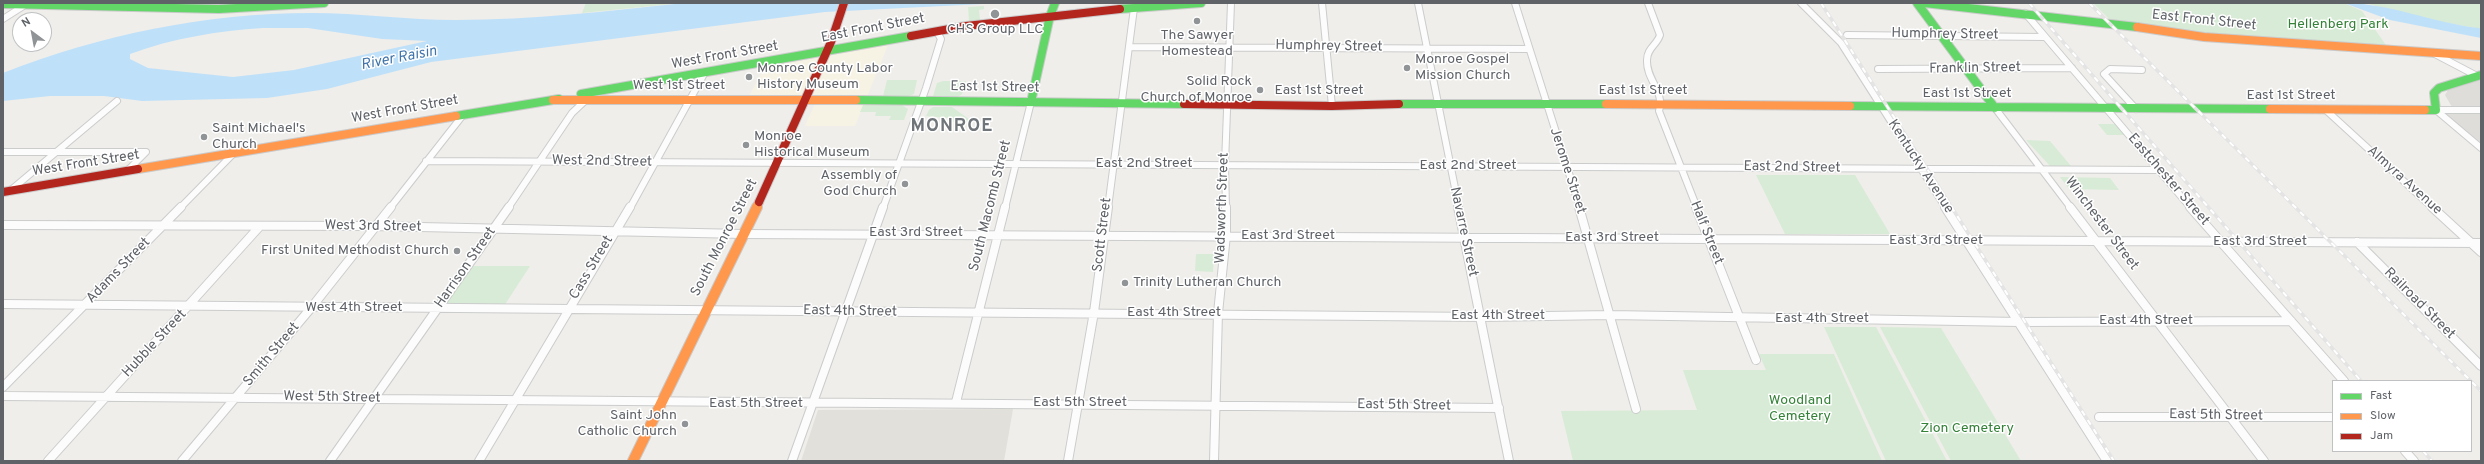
<!DOCTYPE html>
<html>
<head>
<meta charset="utf-8">
<style>
  body { margin:0 }
  #map { position:relative; width:2484px; height:464px; overflow:hidden; background:#efeeea; font-family:Overpass,sans-serif }
  canvas { display:block }
  .frame { position:absolute; inset:0; border:4px solid #5f6368; pointer-events:none }
  .legend { position:absolute; left:2332px; top:380px; width:140px; height:72px; box-sizing:border-box; background:#fff; border:1px solid #bfc1c3; margin:0; padding:5px 7px; list-style:none; font-size:12px; color:#5f6368 }
  .legend li { display:flex; align-items:center; gap:8px; height:20px }
  .legend b { width:20px; border:1px solid #bfc1c3 }
  .north { position:absolute; left:12px; top:12px; width:40px; height:40px; box-sizing:border-box; background:#fff; border:1px solid #bfc1c3; border-radius:50%; rotate:328deg; font-size:11px; font-weight:700; line-height:16px; text-align:center; color:#5f6368 }
  .north::after { content:''; display:block; margin:auto; width:14px; height:18px; background:#919496; clip-path:polygon(50% 0,100% 100%,50% 72%,0 100%) }
</style>
</head>
<body>
<div id="map">
<canvas width="2484" height="464"></canvas>
<div class="frame"></div>
<ul class="legend">
<li><b style="height:5px;background:#63d668"></b>Fast</li>
<li><b style="height:5px;background:#ff974d"></b>Slow</li>
<li><b style="height:5px;background:#b3261e"></b>Jam</li>
</ul>
<div class="north">N</div>
</div>
<script>
const ctx = document.querySelector('canvas').getContext('2d');
ctx.lineJoin = 'round';
function paint(path, color) {
  ctx.fillStyle = color;
  ctx.fill(path, 'evenodd');
}
function stroke(path, color, width, dash) {
  ctx.strokeStyle = color;
  ctx.lineWidth = width;
  ctx.lineCap = dash ? 'butt' : 'round';
  ctx.setLineDash(dash || []);
  ctx.stroke(path);
}
function label(font, color, halo, rows, align = 'center') {
  ctx.font = font + ' Overpass,sans-serif';
  ctx.lineWidth = 3;
  ctx.setLineDash([]);
  ctx.textBaseline = 'middle';
  ctx.strokeStyle = halo;
  ctx.fillStyle = color;
  for (const [text, x, y, turn = 0] of rows) {
    ctx.save();
    ctx.translate(x, y);
    ctx.rotate((+turn || 0) * Math.PI / 180);
    ctx.textAlign = isNaN(turn) ? turn : align;
    if (halo) ctx.strokeText(text, 0, 0);
    ctx.fillText(text, 0, 0);
    ctx.restore();
  }
}
const commercial = new Path2D(`
  M888 45 855 126H805L818 97 749 96 765 67Z`);
const industrial = new Path2D(`
  M2481 80V143L2445 114H2456L2445 95 2448 90Z`);
const education = new Path2D(`
  M1013 409 1004 461H801L818 410Z`);
const green = new Path2D(`
  M586 3H682L582 13Z
  M2093 3H2344L2362 11 2388 48 2217 35 2113 23Z
  M2365 3H2481V29L2425 19Z
  M984 6V9L979 10 980 20 969 21 968 7Z
  M887 80H917L914 94 909 96H883Z
  M943 81H966L962 94 958 97H935L933 96 937 83Z
  M863 105H902L908 109 904 120H889L891 116H875L876 112H860Z
  M933 107H952L973 122H947L948 118 926 116 929 110Z
  M2098 124H2116L2125 135H2107Z
  M2026 140 2050 141 2071 166H2050Z
  M1756 175H1855L1890 234H1785Z
  M2060 177 2110 178 2119 190 2069 189Z
  M1196 254H1214L1213 272 1195 271Z
  M471 266H530L504 306 447 305V299Z
  M1824 327H1876L1947 461H1886Z
  M1880 327 1941 328 2021 461H1951Z
  M1759 354H1834L1882 461H1573L1561 411 1697 410 1683 370H1766Z`);
const water = new Path2D(`
  M684 3H1002L825 12 431 62 327 89 267 98 142 101 104 96H50L3 101V73C100 35 206 13 311 13 359 13 407 20 456 20 532 20 608 11 684 3ZM263 28H308L382 39 427 41 294 70 233 77 148 68 130 59V54C173 38 218 31 263 28Z
  M2344 3C2390 3 2433 23 2479 28L2481 29V38L2390 20Z`);
const streetFar1 = new Path2D(`
  M1322 3 1332 106
  M1418 3 1459 208
  M1515 3 1580 208
  M1648 3 1660 35C1657 45 1647 48 1647 60 1646 80 1665 91 1659 111L1697 208
  M1801 3 1841 43 1946 208
  M2025 13 2191 208
  M3 19 25 5
  M1847 35 2044 37
  M1130 47 1529 49
  M2435 54 2477 76
  M1878 69 2072 68
  M1995 108 2071 208
  M2136 109 2104 74 2110 69 2142 70
  M2436 110 2481 148
  M2436 110H2481
  M2327 111 2433 208
  M3 152H146L126 172
  M426 161 2158 170
  M11 190 117 101
  M180 208 233 154
  M390 208 463 115
  M508 208 572 113 588 98
  M630 208 704 74
  M883 208 926 88 941 39 937 32
  M1005 208 1031 102
  M1108 208 1134 8
  M1226 208 1225 164 1231 3`);
const street = new Path2D(`
  M1458 207 1509 461
  M1579 207 1636 409
  M1696 207 1756 360
  M1945 207 2107 461
  M2070 207 2264 461
  M2190 207 2344 381
  M2432 207 2481 252
  M3 225 374 226 743 234 2481 243
  M2357 242 2481 366
  M3 304 1482 317 1611 315 2019 322 2291 321
  M3 387 181 207
  M3 396 1499 408
  M956 402 1005 207
  M2099 417H2333
  M2405 451 2414 461
  M48 461 260 226
  M182 461 311 308 391 207
  M330 461 509 207
  M479 461 630 207
  M792 461 883 207
  M1068 461 1094 312 1108 207
  M1214 461 1218 313 1226 235V207`);
const fast = new Path2D(`
  M1917 3 1995 108
  M1924 3 2137 27
  M3 4 219 9 324 3
  M1120 9 1201 3
  M581 94 911 36
  M856 100 1184 104
  M1031 102 1050 16 1055 3
  M1399 104H1606
  M1850 106 2270 109
  M2425 110H2436L2434 93 2439 88 2481 75
  M456 116 559 99`);
const slowFar1 = new Path2D(`
  M2137 27 2204 37 2481 56
  M553 100H856
  M1606 104 1850 106
  M2270 109 2425 110
  M138 169 456 116
  M756 208 759 202`);
const slow = new Path2D(`
  M633 461 757 207`);
const jam = new Path2D(`
  M911 36 966 26 1120 9
  M1184 104 1332 106 1399 104
  M3 192 138 169
  M759 202 831 42 844 3`);
const rail = new Path2D(`
  M1821 3 2114 461
  M2029 3 2361 381
  M2089 3 2481 391
  M2423 451 2432 461`);
const markers = [
  [995,14,5,"#919496"],
  [1197,21,4,"#919496"],
  [1407,68,4,"#919496"],
  [749,77,4,"#919496"],
  [1260,90,4,"#919496"],
  [204,137,4,"#919496"],
  [746,145,4,"#919496"],
  [905,184,4,"#919496"],
  [457,251,4,"#919496"],
  [1125,283,4,"#919496"],
  [685,424,4,"#919496"]
];
const streetNames = [
  ["East Front Street",2204,21,6],
  ["East Front Street",873,29,-11],
  ["Humphrey Street",1945,35,1],
  ["Humphrey Street",1329,47,1],
  ["West Front Street",725,56,-10],
  ["Franklin Street",1975,69,-1],
  ["West 1st Street",679,86],
  ["East 1st Street",995,88,1],
  ["East 1st Street",1319,91],
  ["East 1st Street",1643,91],
  ["East 1st Street",1967,94],
  ["East 1st Street",2291,96],
  ["West Front Street",405,110,-10],
  ["West 2nd Street",602,162,1],
  ["West Front Street",86,164,-9],
  ["East 2nd Street",1144,164],
  ["East 2nd Street",1468,166],
  ["Kentucky Avenue",1920,167,57],
  ["East 2nd Street",1792,168,1],
  ["Jerome Street",1567,171,72],
  ["Eastchester Street",2168,180,49],
  ["Almyra Avenue",2404,181,42],
  ["South Macomb Street",991,206,-76],
  ["Wadsworth Street",1223,208,-88],
  ["Winchester Street",2101,224,53],
  ["West 3rd Street",373,227,1],
  ["Navarre Street",1463,232,78],
  ["East 3rd Street",916,233],
  ["Half Street",1706,233,68],
  ["Scott Street",1103,235,-83],
  ["East 3rd Street",1288,236],
  ["South Monroe Street",725,238,-63],
  ["East 3rd Street",1612,238],
  ["East 3rd Street",1936,241],
  ["East 3rd Street",2260,242],
  ["Harrison Street",466,268,-55],
  ["Cass Street",592,268,-59],
  ["Adams Street",119,271,-46],
  ["Railroad Street",2419,304,45],
  ["West 4th Street",354,308],
  ["East 4th Street",850,312,1],
  ["East 4th Street",1174,313],
  ["East 4th Street",1498,316],
  ["East 4th Street",1822,319],
  ["East 4th Street",2146,321],
  ["Hubble Street",155,344,-47],
  ["Smith Street",272,355,-50],
  ["West 5th Street",332,398,1],
  ["East 5th Street",1080,403],
  ["East 5th Street",756,404],
  ["East 5th Street",1404,406,1],
  ["East 5th Street",2216,416,1]
];
const parkNames = [
  ["Hellenberg Park",2338,25],
  ["Woodland",1800,401],
  ["Cemetery",1800,417],
  ["Zion Cemetery",1967,429]
];
const poiNames = [
  ["CHS Group LLC",995,30,"center"],
  ["The Sawyer",1197,36,"center"],
  ["Homestead",1197,52,"center"],
  ["Monroe Gospel",1415,60],
  ["Mission Church",1415,76],
  ["Monroe County Labor",757,69],
  ["History Museum",757,85],
  ["Solid Rock",1252,82,"right"],
  ["Church of Monroe",1252,98,"right"],
  ["Saint Michael's",212,129],
  ["Church",212,145],
  ["Monroe",754,137],
  ["Historical Museum",754,153],
  ["Assembly of",897,176,"right"],
  ["God Church",897,192,"right"],
  ["First United Methodist Church",449,251,"right"],
  ["Trinity Lutheran Church",1133,283],
  ["Saint John",677,416,"right"],
  ["Catholic Church",677,432,"right"]
];
const waterNames = [
  ["River Raisin",399,59,-11]
];
const districtNames = [
  ["MONROE",952,127]
];
paint(commercial, '#f7f3e4');
paint(industrial, '#dfddda');
paint(education, '#e2e0da');
paint(green, '#d8ebd6');
paint(water, '#bfe0f9');
stroke(streetFar1, '#cbcccc', 8);
stroke(street, '#cbcccc', 10);
stroke(fast, '#cacacb', 10);
stroke(slowFar1, '#cacacb', 10);
stroke(slow, '#cacacb', 12);
stroke(jam, '#cacacb', 10);
stroke(streetFar1, '#fdfcfc', 6);
stroke(street, '#fdfcfc', 8);
stroke(fast, '#63d668', 8);
stroke(slowFar1, '#ff974d', 8);
stroke(slow, '#ff974d', 10);
stroke(jam, '#b3261e', 8);
stroke(rail, '#e4e4e4', 3.5);
stroke(rail, '#fff', 2, [5.5]);
for (const [x, y, r, color] of markers) {
  const dot = new Path2D();
  dot.arc(x, y, r, 0, 2 * Math.PI);
  ctx.fillStyle = color;
  ctx.fill(dot);
  stroke(dot, '#fff', 1.5);
}
label('14px', '#5f6368', '#fff', streetNames);
label('14px', '#348238', '#fff', parkNames);
label('14px', '#5f6368', '#fff', poiNames, 'left');
label('italic 15px', '#4174aa', '#fff', waterNames);
ctx.letterSpacing = '1px';
label('bold 18px', '#70757a', '#fff', districtNames);
ctx.letterSpacing = '0px';
</script>
</body>
</html>
